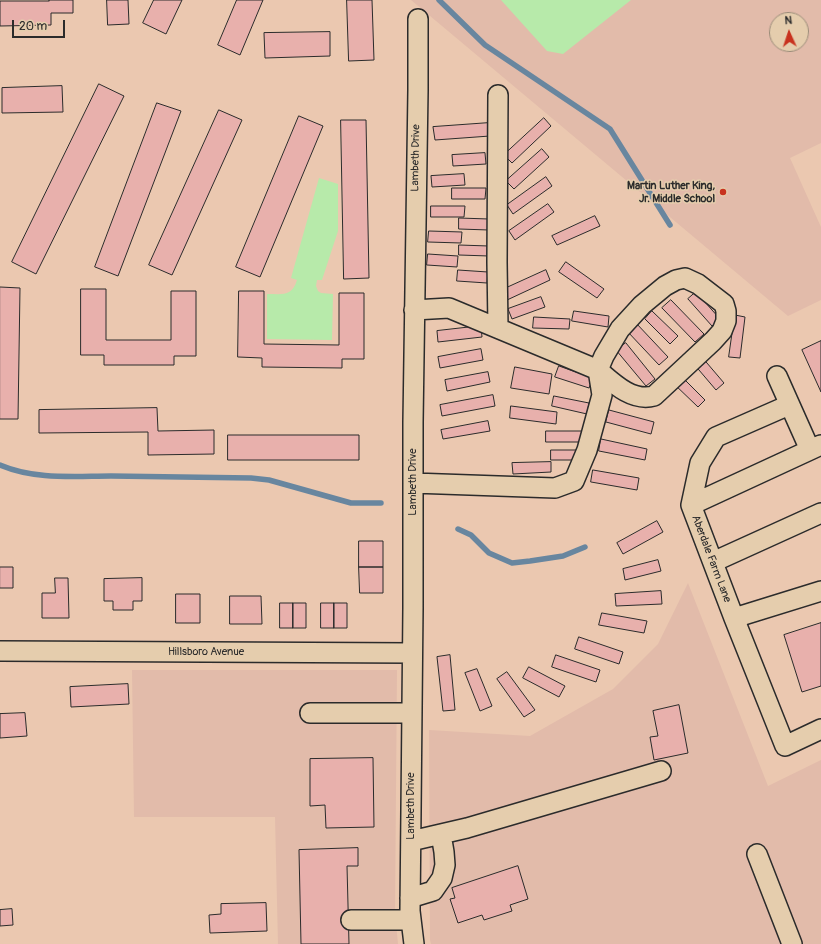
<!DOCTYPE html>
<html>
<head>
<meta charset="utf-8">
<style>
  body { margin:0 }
  #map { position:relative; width:821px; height:944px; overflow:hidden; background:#ebc8b0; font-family:Pangolin,sans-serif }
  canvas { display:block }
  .north { position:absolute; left:769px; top:12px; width:40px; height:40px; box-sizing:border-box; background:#e5cdad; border:1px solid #9b8c79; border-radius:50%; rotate:357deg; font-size:11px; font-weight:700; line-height:16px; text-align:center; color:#2b2b2b }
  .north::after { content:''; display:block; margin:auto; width:14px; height:18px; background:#c8321e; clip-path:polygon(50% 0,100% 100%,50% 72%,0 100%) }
  .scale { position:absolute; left:12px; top:20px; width:53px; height:18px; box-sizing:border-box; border:2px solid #2b2b2b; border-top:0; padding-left:5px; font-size:12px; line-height:14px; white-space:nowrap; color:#2b2b2b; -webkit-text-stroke:3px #e5cdad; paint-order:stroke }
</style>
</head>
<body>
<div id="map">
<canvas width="821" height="944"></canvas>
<div class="north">N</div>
<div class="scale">20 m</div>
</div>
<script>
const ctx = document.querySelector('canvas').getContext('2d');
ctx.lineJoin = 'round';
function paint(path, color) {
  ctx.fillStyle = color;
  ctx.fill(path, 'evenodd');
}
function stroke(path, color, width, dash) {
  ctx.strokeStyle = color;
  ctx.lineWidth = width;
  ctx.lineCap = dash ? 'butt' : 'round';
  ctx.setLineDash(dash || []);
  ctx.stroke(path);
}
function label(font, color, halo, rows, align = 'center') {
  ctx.font = font + ' Pangolin,sans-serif';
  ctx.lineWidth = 3;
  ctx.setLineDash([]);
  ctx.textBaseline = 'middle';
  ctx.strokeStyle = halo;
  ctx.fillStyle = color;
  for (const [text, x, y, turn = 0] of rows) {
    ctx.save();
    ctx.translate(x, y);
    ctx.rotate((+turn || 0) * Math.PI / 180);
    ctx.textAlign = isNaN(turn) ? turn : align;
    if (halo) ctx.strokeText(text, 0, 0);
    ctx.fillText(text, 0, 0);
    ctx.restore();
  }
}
const built = new Path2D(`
  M411 0H821V143L790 158 821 227V300L788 316ZM777 20H801V44H777Z
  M688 583 768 786 821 760V944H431L430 940 429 730 530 736 613 689 658 644Z
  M132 670H397L395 912 398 944H278L275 817H134Z`);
const green = new Path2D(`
  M501 0H631L563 54 547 51Z
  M319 178 338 184V231L322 280H317L316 286 318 291 321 293 333 294 332 340 267 339V294C282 294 292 297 297 280L291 278Z`);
const stream = new Path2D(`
  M439 0 485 45 610 129 670 225
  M0 465C35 480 74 476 111 476 158 477 204 477 251 478L269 480 351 503H381
  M458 529 471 535 489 553 512 563 530 561 563 556 585 547`);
const building = new Path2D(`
  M49 0H73V13H51V25L0 26V1H49Z
  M107 0H128L129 24 108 25Z
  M154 0H182L166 34 143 23Z
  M237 0H263L240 55 218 45Z
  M347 0H372L374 60 349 61Z
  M330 32V56L265 58 264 33Z
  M99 84 124 96 36 274 12 262Z
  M62 86 63 112 2 113V88Z
  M157 103 181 111 118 276 95 267Z
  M219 110 242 120 172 275 149 265Z
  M299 116 323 126 260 277 236 267Z
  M544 118 551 126 512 163 504 155Z
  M341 120H366L369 278 344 279Z
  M489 123 490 136 435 140 433 127Z
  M542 149 549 157 514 189 506 181Z
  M485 153 486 164 453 166 452 155Z
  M464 174 465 185 432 187 431 176Z
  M546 177 552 186 513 214 507 205Z
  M452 188H486L485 199H452Z
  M548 204 554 212 515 240 509 231Z
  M431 206H465L464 217H431Z
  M595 216 600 226 557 245 552 236Z
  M459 218 489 219V230L459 229Z
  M429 231 462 232 461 243 428 242Z
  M459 245 489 246V256L459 255Z
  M428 254 458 256 457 267 427 265Z
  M566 262 604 289 597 298 559 272Z
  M458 270 488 272 487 283 457 281Z
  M546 270 550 280 507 300 502 290Z
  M0 287 20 288 18 419H0Z
  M81 289H106V340H171V291H196V356H174V365H104V355H81Z
  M239 291H264V344L339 345V293H364V359H342V368L262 367V358L238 357Z
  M696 292 720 319 712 326 688 299Z
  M541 297 545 307 512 319 508 309Z
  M671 300 704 334 695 342 662 308Z
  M574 311 609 316 608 327 572 321Z
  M652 311 678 336 670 344 645 319Z
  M735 315 745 317 740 358 729 357Z
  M534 317 570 319 569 329 533 328Z
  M636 323 668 357 659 365 627 331Z
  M481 326 482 337 438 342 437 331Z
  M821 341V392L802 350Z
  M626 343 655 379 646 386 616 350Z
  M481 349 483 360 440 368 438 357Z
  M701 356 724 383 716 390 693 363Z
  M559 366 593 378 589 388 555 377Z
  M515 367 552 374 549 394 511 388Z
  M488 372 490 382 447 391 445 380Z
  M680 375 705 400 698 407 672 382Z
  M493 395 495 406 442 416 440 405Z
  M554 396 589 403 587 414 552 406Z
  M511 406 557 412 556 424 510 418Z
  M157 408 158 431 214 430V454L148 455V432L39 433V410Z
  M609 410 654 422 651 434 606 422Z
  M488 421 490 431 443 439 441 430Z
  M546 431H585V442H546Z
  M228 435H359V460H228Z
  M601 439 647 449 645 460 599 451Z
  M551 450H580V460H551Z
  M551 462V472L513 474 512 463Z
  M593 470 639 478 637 490 591 482Z
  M657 521 663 532 623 554 617 543Z
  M359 541H383V567H359Z
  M658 560 661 571 625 580 623 569Z
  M0 567H13V588H0Z
  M359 567H383V593H360Z
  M55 578H68L69 618H42V593H55Z
  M142 578V601H133V610H113V601H104V579Z
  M661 591 662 604 616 606 615 594Z
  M176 594H200V623H176Z
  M230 596H261L262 624H230Z
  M280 603H293V628H280Z
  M293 603H306V628H293Z
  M321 603H334V628H321Z
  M334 603H347V628H334Z
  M602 613 647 621 644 633 599 625Z
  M821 623V686L802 692 784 635Z
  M579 637 623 652 619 664 575 649Z
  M450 655 455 710 443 711 437 657Z
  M556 655 600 670 596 682 552 667Z
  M529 667 565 686 559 697 523 678Z
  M477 669 492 706 480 711 465 673Z
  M507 672 535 710 524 717 497 679Z
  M128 684 129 704 71 707 70 687Z
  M679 705 688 753 654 760 650 737 658 736 653 711Z
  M25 713 27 736 0 738V714Z
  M373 758 374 827 326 828 325 805 310 806V759Z
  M358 848V866H347L349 944H301L299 850Z
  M518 866 528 899 510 905 512 911 484 920 482 915 458 923 450 899 455 898 452 888Z
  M266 903 267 931 210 933 209 915 221 914V904Z
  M12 909 13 925 0 926V910Z`);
const minor = new Path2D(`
  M498 95 497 262 498 327
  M777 376 810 450
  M821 445 691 505 734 618 785 746 821 729
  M413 483 555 488 574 481 587 450 602 395 598 370 604 356 620 329 642 305 665 286 676 280 685 278 698 284 724 304 726 311V321L722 331 713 341 654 396C632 402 613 383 598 370L449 308 414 310
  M691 505 700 463 716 437 789 405
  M713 562 821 513
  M734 618 821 591
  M0 651 412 653
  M310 713H412
  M411 841 467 828 661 771
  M757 854 792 944
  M410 898 433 891 442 878 445 865 444 852 441 834
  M351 920H411
  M414 944 410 911 413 607V422L418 90V19`);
const markers = [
  [723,192,4,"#c8321e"]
];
const streetNames = [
  ["Lambeth Drive",416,158,-89],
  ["Lambeth Drive",413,482,-90],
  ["Aberdale Farm Lane",711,559,69],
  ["Hillsboro Avenue",206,652],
  ["Lambeth Drive",411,806,-90]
];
const poiNames = [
  ["Martin Luther King,",715,186],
  ["Jr. Middle School",715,199]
];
paint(built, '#e2bbaa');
paint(green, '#b7eaaa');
stroke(stream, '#68869f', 5.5);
paint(building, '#e8b0ac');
stroke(building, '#2b2b2b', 1);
stroke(minor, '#2b2b2b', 22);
stroke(minor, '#e5cdad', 19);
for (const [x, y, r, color] of markers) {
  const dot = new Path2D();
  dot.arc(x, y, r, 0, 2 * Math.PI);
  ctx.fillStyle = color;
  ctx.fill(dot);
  stroke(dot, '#e5cdad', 1.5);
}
label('11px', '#2b2b2b', '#e5cdad', streetNames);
label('bold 11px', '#2b2b2b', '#e5cdad', poiNames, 'right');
</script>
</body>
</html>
